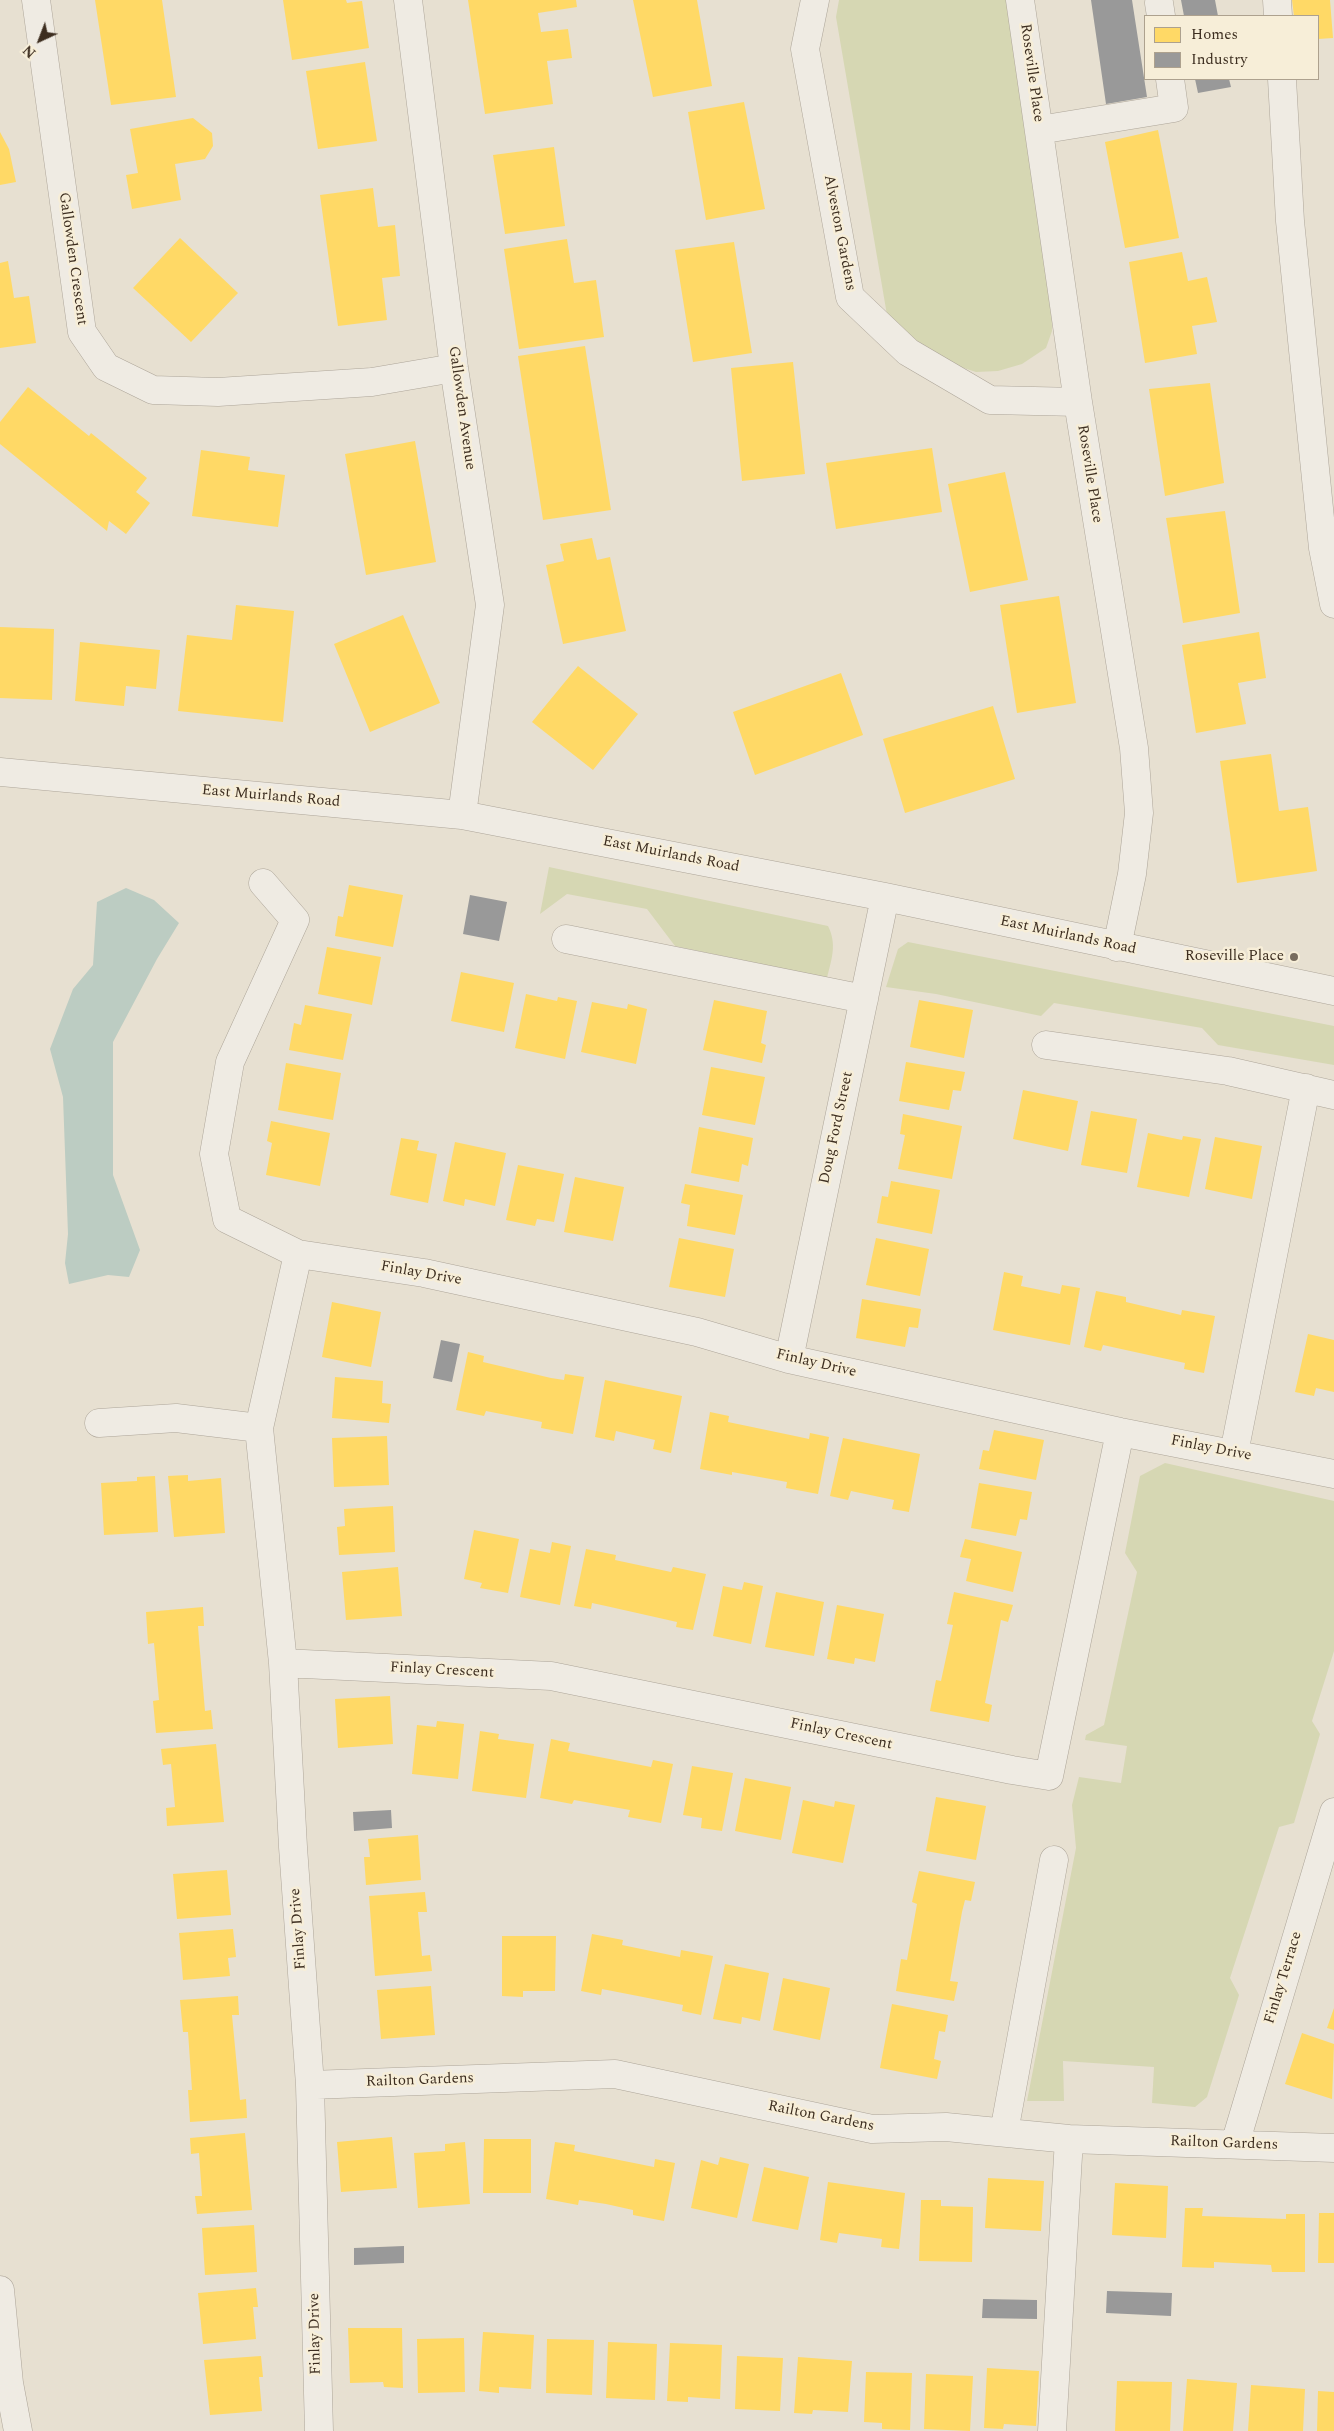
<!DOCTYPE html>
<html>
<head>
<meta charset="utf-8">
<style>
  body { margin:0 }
  #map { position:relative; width:1334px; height:2431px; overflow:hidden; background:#e7e0d1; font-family:Spectral,serif }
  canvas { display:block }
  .legend { position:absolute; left:1144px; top:15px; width:175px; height:65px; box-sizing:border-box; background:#f7eed8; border:1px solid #ada18e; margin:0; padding:6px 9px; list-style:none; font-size:15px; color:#3d2e20 }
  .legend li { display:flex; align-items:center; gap:10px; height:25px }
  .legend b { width:25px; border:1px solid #ada18e }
  .north { position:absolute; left:15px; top:15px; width:50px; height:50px; -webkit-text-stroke:4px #f7eed8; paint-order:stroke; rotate:223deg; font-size:14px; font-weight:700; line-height:20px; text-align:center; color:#3d2e20 }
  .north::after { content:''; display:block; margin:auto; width:18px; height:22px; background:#3d2e20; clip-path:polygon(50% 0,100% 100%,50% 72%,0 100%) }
</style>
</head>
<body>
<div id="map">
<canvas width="1334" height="2431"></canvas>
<ul class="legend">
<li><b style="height:14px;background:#ffd966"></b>Homes</li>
<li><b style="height:14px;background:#999"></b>Industry</li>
</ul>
<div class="north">N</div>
</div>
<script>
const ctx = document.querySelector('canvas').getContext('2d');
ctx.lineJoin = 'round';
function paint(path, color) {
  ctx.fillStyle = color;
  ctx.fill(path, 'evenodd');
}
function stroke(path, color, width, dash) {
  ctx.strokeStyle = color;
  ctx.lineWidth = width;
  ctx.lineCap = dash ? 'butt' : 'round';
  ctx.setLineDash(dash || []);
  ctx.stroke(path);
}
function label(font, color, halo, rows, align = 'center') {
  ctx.font = font + ' Spectral,serif';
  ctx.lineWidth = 5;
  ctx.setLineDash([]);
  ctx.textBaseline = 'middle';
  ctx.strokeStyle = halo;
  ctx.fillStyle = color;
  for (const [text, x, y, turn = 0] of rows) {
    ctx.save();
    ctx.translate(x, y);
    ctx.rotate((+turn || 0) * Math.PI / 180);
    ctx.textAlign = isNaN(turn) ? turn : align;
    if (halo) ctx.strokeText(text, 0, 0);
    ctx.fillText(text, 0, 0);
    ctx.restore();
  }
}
const green = new Path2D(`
  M839 0H1008L1051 281 1052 331 1046 348 1022 364 998 371 976 372 936 359 887 315 836 17Z
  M549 867 828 926C837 944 832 958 827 978L675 946 647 909 567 894 540 914Z
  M908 942 1334 1026V1065L1218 1045 1202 1028 1054 1003 1041 1016 936 994 886 987 898 949Z
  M1165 1463 1334 1501V1651L1312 1721 1320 1734 1294 1823 1279 1827 1230 1978 1239 1995 1207 2097 1195 2107 1152 2103 1154 2067 1063 2061 1064 2101H1027L1076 1848 1072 1805 1079 1777 1121 1783 1127 1746 1085 1740 1086 1735 1104 1725 1137 1572 1125 1553 1140 1476Z`);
const water = new Path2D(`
  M126 888 154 900 179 923 157 959 113 1042V1175L140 1250 129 1277 108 1275 69 1284 65 1263 68 1234 63 1097 50 1049 73 989 93 965 97 902Z`);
const homes = new Path2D(`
  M95 0H162L176 97 111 105Z
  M283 0H346L347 3 362 1 369 48 292 60Z
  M468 0H576L577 7 538 13 541 32 568 29 572 58 547 61 553 104 485 114Z
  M633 0H697L712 86 653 97Z
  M1292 0H1330L1333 38 1318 39V16H1294Z
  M365 62 377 141 318 149 306 71Z
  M744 102 765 209 706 220 688 112Z
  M193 118 212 133 213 146 205 159 175 164 181 200 132 209 126 175 138 173 130 129Z
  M1158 130 1179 238 1125 248 1105 142Z
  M0 132 9 149 16 182 0 185Z
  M554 147 565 226 505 234 493 155Z
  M373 188 378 227 395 225 400 276 382 278 387 320 338 326 320 195Z
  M180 238 238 293 191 342 133 288Z
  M567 239 574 283 596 280 604 337 519 349 504 249Z
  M734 242 752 353 693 362 675 250Z
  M1182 252 1188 281 1207 277 1217 322 1192 326 1197 354 1145 363 1129 262Z
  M8 261 14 298 29 296 36 343 0 348V263Z
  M585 346 611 510 543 520 518 356Z
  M793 362 805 474 742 481 731 368Z
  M1210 383 1224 483 1165 496 1149 389Z
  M28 387 89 436 91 433 147 478 136 492 150 503 126 534 109 521 107 531 0 444V422Z
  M415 441 436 562 366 575 345 454Z
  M932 448 942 512 836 529 826 463Z
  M201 450 250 457 248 470 285 475 278 527 192 516Z
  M1005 472 1028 580 970 592 948 484Z
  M1225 511 1240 613 1183 623 1166 518Z
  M592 538 597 560 610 557 626 631 563 644 546 565 564 561 560 544Z
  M1059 596 1076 703 1017 713 1000 605Z
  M236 605 294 611 283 722 178 711 187 635 232 640Z
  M403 615 440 703 370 732 334 644Z
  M0 627 54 629 52 700 0 698Z
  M1259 632 1266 678 1238 683 1246 724 1196 733 1182 645Z
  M80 642 160 650 156 689 126 686 124 706 75 701Z
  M578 666 638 714 593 770 532 722Z
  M841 673 863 735 755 775 733 712Z
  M993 706 1015 779 905 813 883 739Z
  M1271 754 1279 811 1308 807 1317 871 1237 883 1220 761Z
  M349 885 403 895 393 947 335 936 338 916 343 917Z
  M327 947 381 957 372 1005 318 994Z
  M461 972 514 983 504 1032 451 1021Z
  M526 994 557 1001 558 997 577 1001 565 1059 515 1048Z
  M714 1000 767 1011 761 1043 766 1045 762 1063 703 1050Z
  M919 1000 973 1010 964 1058 910 1047Z
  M592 1002 627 1009 628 1004 647 1009 636 1064 581 1052Z
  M305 1005 352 1014 343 1060 289 1050 294 1023 301 1025Z
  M906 1062 965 1072 961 1091 953 1090 949 1110 899 1101Z
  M286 1063 341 1073 333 1120 278 1110Z
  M711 1067 765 1077 755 1125 702 1115Z
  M1023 1090 1078 1101 1068 1151 1013 1139Z
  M1091 1111 1137 1119 1127 1173 1081 1165Z
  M903 1114 962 1126 952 1179 898 1169 905 1135 900 1134Z
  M271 1121 330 1133 320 1186 266 1175 272 1143 267 1141Z
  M699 1127 753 1138 748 1166 742 1164 739 1182 691 1173Z
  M1148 1133 1182 1140 1183 1136 1201 1139 1189 1197 1137 1187Z
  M1215 1137 1262 1146 1252 1199 1205 1189Z
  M401 1138 419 1141 417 1150 437 1154 428 1203 390 1195Z
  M455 1142 506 1153 495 1206 465 1199 464 1206 443 1201Z
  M518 1165 564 1174 554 1222 537 1219 535 1226 506 1220Z
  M575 1177 624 1187 613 1241 564 1232Z
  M891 1181 940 1190 932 1234 877 1223 882 1196 888 1197Z
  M685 1184 743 1195 735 1235 687 1226 690 1205 681 1203Z
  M679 1238 734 1249 725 1297 669 1287Z
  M876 1238 929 1249 920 1296 866 1285Z
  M1004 1272 1023 1276 1021 1286 1060 1294 1062 1285 1080 1288 1070 1345 993 1330Z
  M1096 1291 1126 1297V1302L1181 1315 1182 1310 1215 1316 1204 1373 1184 1369 1185 1363 1103 1345 1101 1351 1084 1347Z
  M862 1299 921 1309 918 1328 909 1327 905 1347 856 1338Z
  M332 1302 381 1312 371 1367 322 1357Z
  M1308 1334 1334 1340V1392L1316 1388 1314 1396 1295 1392Z
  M468 1352 484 1356 483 1362 551 1378 564 1380 565 1374 584 1377 573 1434 541 1428 542 1422 486 1411 484 1416 456 1410Z
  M335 1377 383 1381 382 1403 391 1404 389 1423 332 1418Z
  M605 1380 682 1396 671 1453 653 1449 655 1440 616 1431 614 1441 595 1437Z
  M710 1412 729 1416 728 1422 795 1436 809 1439 810 1433 829 1437 818 1494 786 1488 787 1482 732 1472V1475L700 1469Z
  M994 1430 1044 1440 1036 1480 979 1469 983 1450 989 1451Z
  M387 1436 389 1485 334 1487 332 1438Z
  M843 1438 920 1454 909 1512 892 1509 894 1500 851 1491 848 1500 830 1496Z
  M188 1475V1481L221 1478 225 1533 174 1537 168 1476Z
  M155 1476 158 1532 104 1535 101 1483 137 1481V1477Z
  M979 1483 1032 1492 1027 1520 1020 1519 1016 1536 971 1528Z
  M393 1506 395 1552 339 1555 337 1527 345 1526 344 1509Z
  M474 1530 519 1539 508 1593 480 1588 482 1583 464 1579Z
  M965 1539 1022 1552 1013 1592 966 1581 971 1559 960 1557Z
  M552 1542 571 1546 560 1605 520 1597 530 1549 550 1553Z
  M586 1549 616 1555 615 1560 671 1572 673 1567 706 1574 693 1630 676 1627 677 1622 606 1606 592 1603 591 1609 574 1606Z
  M398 1567 402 1616 346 1620 342 1572Z
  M744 1582 763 1586 751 1644 713 1636 723 1586 742 1590Z
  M776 1592 824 1602 814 1656 765 1647Z
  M954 1592 1013 1605 1008 1622 1001 1620 985 1703 992 1705 989 1722 930 1711 936 1680 941 1681 953 1625 947 1624Z
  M837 1605 884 1614 875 1662 855 1658 854 1664 827 1659Z
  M203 1607 204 1626H198L199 1640 205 1711 211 1710 213 1729 156 1733 153 1701 159 1700 154 1643 148 1644 146 1612Z
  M390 1696 393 1744 338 1748 335 1699Z
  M437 1721 464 1724 458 1779 412 1774 417 1725 436 1727Z
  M480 1731 499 1734 498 1739 534 1744 526 1798 472 1791Z
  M551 1739 570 1743 568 1751 651 1767 653 1760 673 1764 661 1823 628 1817 630 1810 574 1800 572 1804 540 1798Z
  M216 1744 224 1822 167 1826 166 1808 175 1807 171 1764 163 1765 161 1749Z
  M692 1766 733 1773 722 1831 701 1828 702 1818 683 1815Z
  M745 1778 791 1787 781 1840 735 1831Z
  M936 1797 986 1806 976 1860 926 1851Z
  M803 1800 834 1807 835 1801 855 1805 843 1863 792 1853Z
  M418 1835 421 1880 366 1885 364 1857H370L368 1839Z
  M227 1870 231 1915 177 1919 173 1874Z
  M919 1871 975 1882 971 1901 965 1900 962 1912 950 1981 958 1982 954 2001 896 1991 901 1959 907 1960 917 1904 912 1902Z
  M425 1892 427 1912H418L422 1956 430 1955 432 1971 375 1976 369 1896Z
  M233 1929 236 1957 228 1958 230 1976 183 1980 179 1933Z
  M592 1934 623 1940 622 1945 680 1957 681 1950 713 1956 701 2015 682 2011 683 2005 643 1997 602 1989 601 1995 581 1991Z
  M502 1936H556L555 1991H523V1997L502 1996Z
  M725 1964 769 1973 760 2021 742 2017 741 2024 713 2019Z
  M783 1978 830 1988 820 2040 773 2030Z
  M431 1986 435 2035 381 2039 377 1990Z
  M238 1996 239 2015H232L240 2100 246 2099 247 2118 190 2122 188 2090H192L188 2032H183L180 2000Z
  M892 2004 948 2015 945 2032 939 2031 936 2048 934 2059 941 2061 937 2079 880 2068Z
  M1334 2008V2030L1327 2028Z
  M1302 2033 1334 2044 1332 2099 1285 2084Z
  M245 2133 252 2210 197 2214 195 2196H202L199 2153 191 2154 190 2138Z
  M392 2137 397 2188 341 2192 337 2142Z
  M484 2139H531V2193H483Z
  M465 2142 470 2204 418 2208 414 2153 445 2151V2144Z
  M555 2142 575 2145 574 2151 654 2167 655 2159 675 2163 664 2221 633 2215V2210L606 2204 579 2200 578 2205 546 2199Z
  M720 2157 749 2164 737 2218 691 2208 701 2160 718 2165Z
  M764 2167 809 2177 798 2230 752 2221Z
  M988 2178 1044 2181 1041 2231 985 2228Z
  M828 2182 905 2193 899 2249 881 2247 882 2239 839 2233 837 2243 820 2240Z
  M1115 2183 1168 2186 1166 2238 1112 2235Z
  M921 2200H941V2206L973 2207 972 2262 919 2261Z
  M1185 2208H1203L1202 2216 1286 2219V2214H1305V2272H1272L1271 2265 1214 2262V2268L1182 2267Z
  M1319 2213H1334V2263H1318Z
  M254 2225 257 2272 205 2275 202 2228Z
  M256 2288 258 2307H253L256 2339 203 2344 198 2293Z
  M348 2328H402L403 2388 384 2387 383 2382 350 2383Z
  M483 2332 534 2335 531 2389 499 2387V2393L479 2391Z
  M464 2338 465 2392 418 2393 417 2339Z
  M547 2339 594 2340 592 2395 546 2393Z
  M608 2342 657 2344 655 2400 606 2398Z
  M670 2343 722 2345 720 2399 688 2397V2402L667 2401Z
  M261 2356 263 2377H259L262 2411 210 2415 204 2360Z
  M737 2356 783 2358 780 2411 735 2409Z
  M798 2357 852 2361 848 2412 813 2410 812 2414 794 2413Z
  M987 2368 1039 2371 1036 2426 1004 2424 1003 2429 984 2428Z
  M866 2372 912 2373 910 2430 882 2429V2423L864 2422Z
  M926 2374 973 2376 970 2431 924 2429Z
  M1187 2379 1237 2383 1233 2431H1183Z
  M1117 2381 1172 2382 1170 2431H1115Z
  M1251 2385 1305 2389 1303 2431H1248Z
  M1318 2391 1334 2392V2431H1317Z`);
const industry = new Path2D(`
  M1091 0H1132L1147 97 1106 104Z
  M1181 0H1215L1218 16H1184Z
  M1195 79H1229L1231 87 1198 93Z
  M470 895 507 902 499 941 463 934Z
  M441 1340 460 1344 452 1382 433 1378Z
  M391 1810 392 1828 354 1831 353 1812Z
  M404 2246V2263L354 2265V2248Z
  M1107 2291 1172 2293 1171 2316 1106 2313Z
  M983 2299 1037 2300V2319L982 2318Z`);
const minor = new Path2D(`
  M36 0 82 332 106 367 153 390 218 392 372 382 454 368
  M408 0 454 368 490 605 462 815
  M815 0 805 49 850 297 908 352 990 400 1078 402
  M1020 0 1078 402 1134 748 1139 813 1132 874 1117 947
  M1277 0 1278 16
  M1159 3 1161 16
  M1282 79 1290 221 1323 548 1334 604
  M1039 130 1174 108 1170 79
  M0 772 462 815 885 897 1334 991
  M263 883 295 920 230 1062 214 1154 227 1219 298 1254
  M566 939 864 999
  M1046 1045 1228 1071 1334 1095
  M789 1359 885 897
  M99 1423 176 1418 259 1428
  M1234 1453 1306 1088
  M283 1663 551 1676 1012 1770 1049 1776 1120 1432
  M310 2085 615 2074 872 2129 946 2127 1069 2139 1334 2148
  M1004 2132 1054 1860
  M1235 2144 1334 1812
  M0 2290 9 2383 18 2431
  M319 2431 310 2085 293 1847 283 1663 259 1428 298 1254 424 1273 697 1332 789 1359 1120 1432 1334 1474
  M1052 2431 1069 2139`);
const markers = [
  [1294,957,5,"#786c5e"]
];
const streetNames = [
  ["Roseville Place",1031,73,82],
  ["Alveston Gardens",839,233,79],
  ["Gallowden Crescent",72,259,82],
  ["Gallowden Avenue",461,408,82],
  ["Roseville Place",1089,474,81],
  ["East Muirlands Road",271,797,5],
  ["East Muirlands Road",671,855,11],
  ["East Muirlands Road",1068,936,12],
  ["Doug Ford Street",837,1128,-78],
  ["Finlay Drive",421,1274,10],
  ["Finlay Drive",816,1364,13],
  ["Finlay Drive",1211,1449,11],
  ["Finlay Crescent",442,1671,3],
  ["Finlay Crescent",841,1735,12],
  ["Finlay Drive",299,1929,-94],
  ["Finlay Terrace",1284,1978,-73],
  ["Railton Gardens",420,2081,-2],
  ["Railton Gardens",821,2117,11],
  ["Railton Gardens",1224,2144,2],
  ["Finlay Drive",316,2334,-91]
];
const poiNames = [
  ["Roseville Place",1284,957]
];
paint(green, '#d6d7b3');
paint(water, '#bcccc2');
paint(homes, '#ffd966');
paint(industry, '#999');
stroke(minor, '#ada599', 29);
stroke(minor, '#efebe3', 28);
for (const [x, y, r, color] of markers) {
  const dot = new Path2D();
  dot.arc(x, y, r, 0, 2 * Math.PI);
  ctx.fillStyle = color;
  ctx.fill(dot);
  stroke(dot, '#f7eed8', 2);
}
label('15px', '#3d2e20', '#f7eed8', streetNames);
label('15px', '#3d2e20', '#f7eed8', poiNames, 'right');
</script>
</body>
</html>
